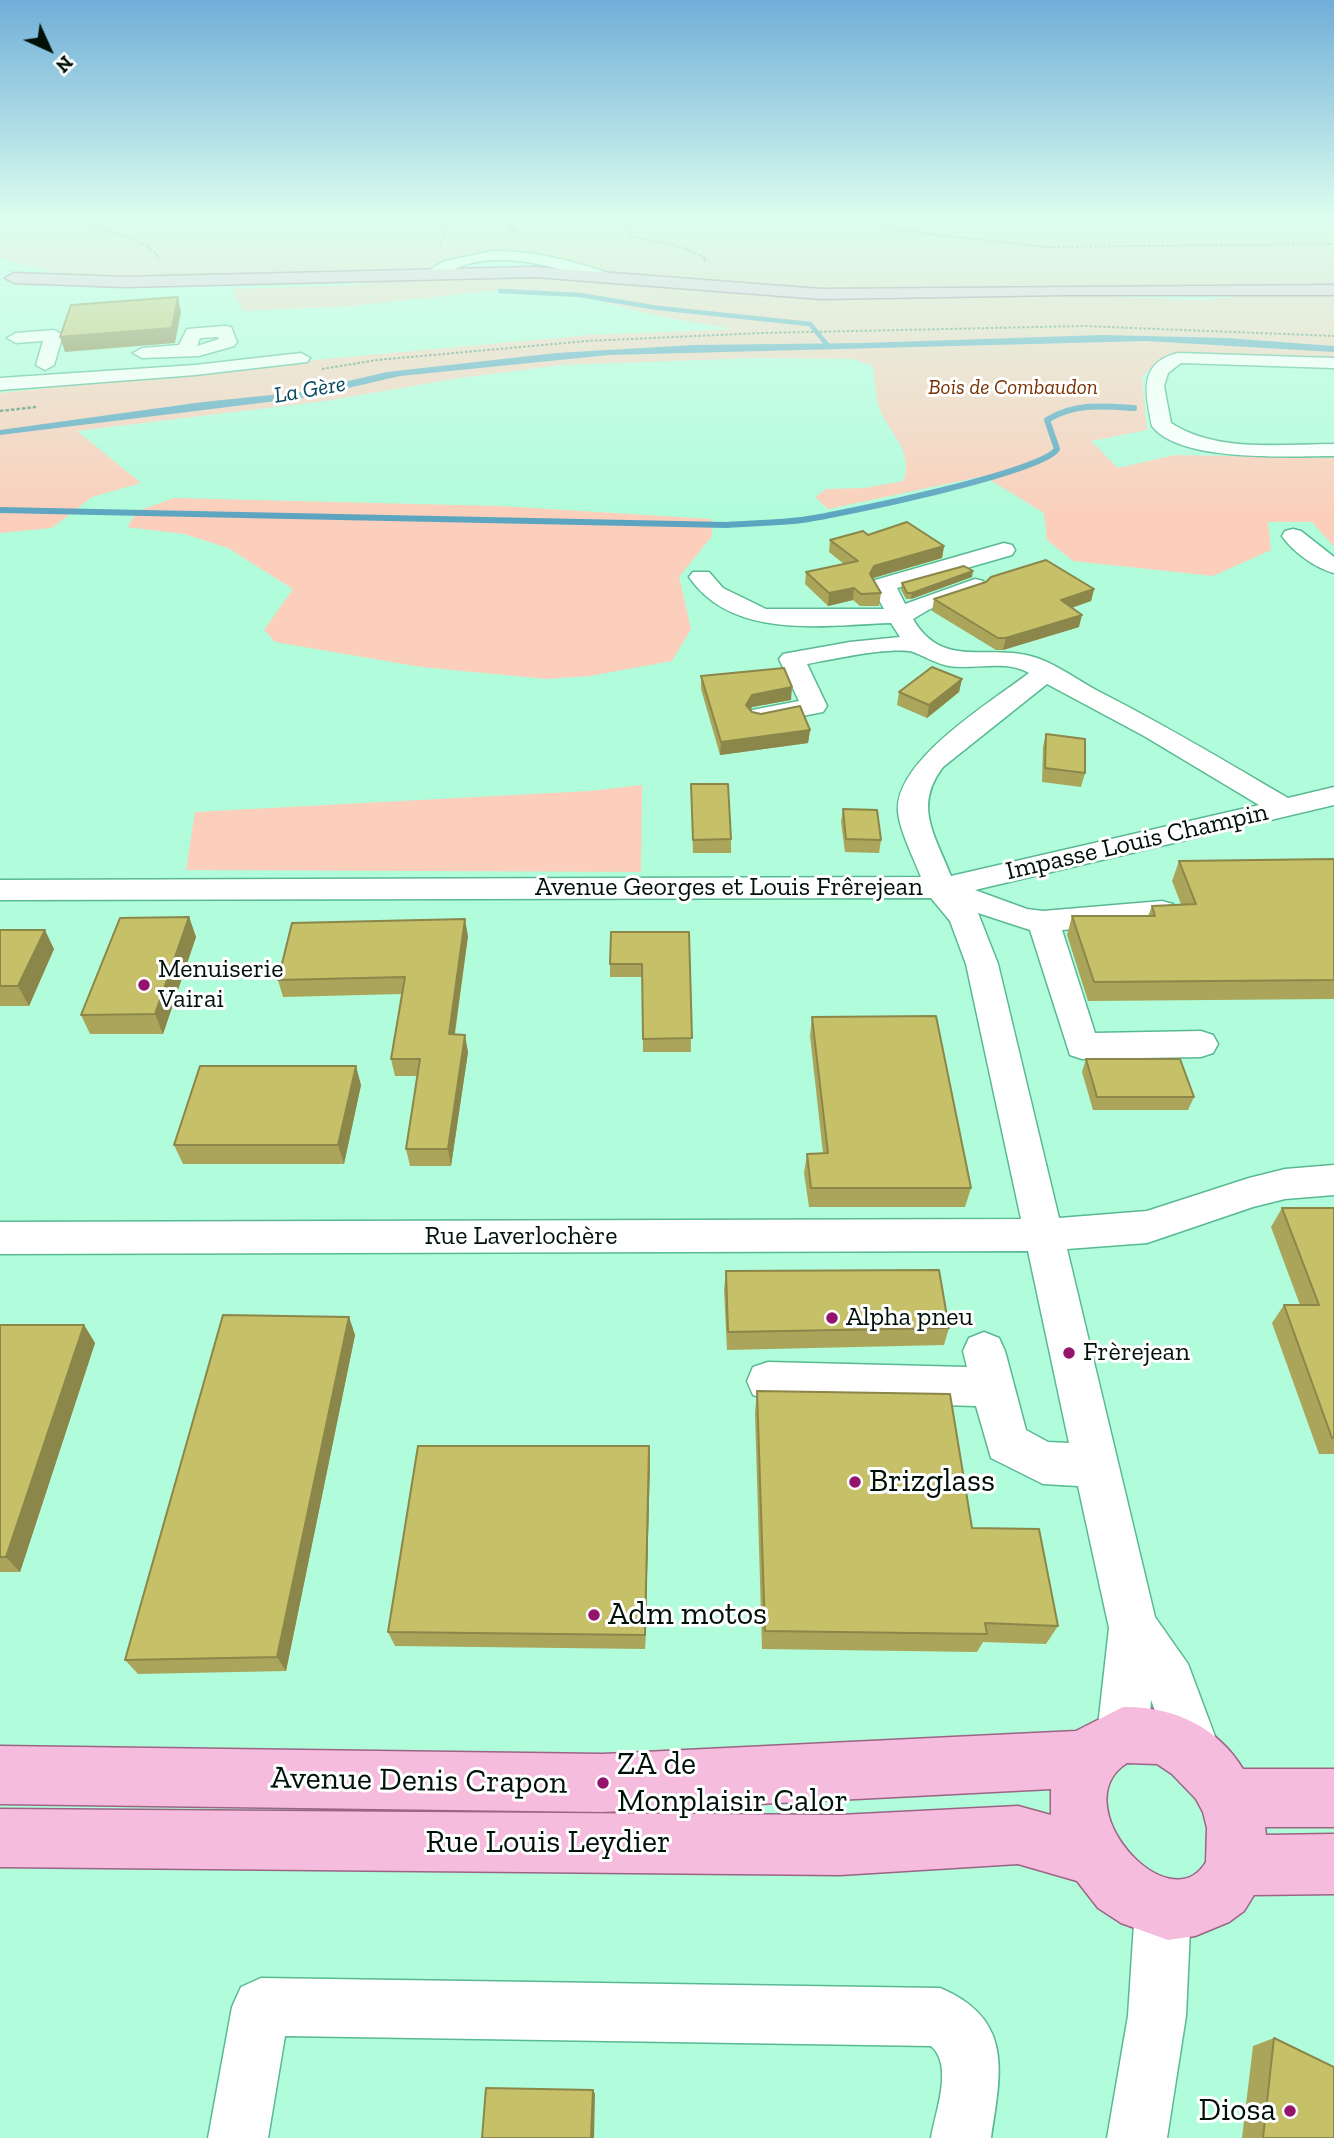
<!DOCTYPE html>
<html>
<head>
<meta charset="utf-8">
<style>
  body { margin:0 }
  #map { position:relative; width:1334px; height:2138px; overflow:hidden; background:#b1fcdb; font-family:"Zilla Slab",serif }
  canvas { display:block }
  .north { position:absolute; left:14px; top:14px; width:70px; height:70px; -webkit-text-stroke:5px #fff; paint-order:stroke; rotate:135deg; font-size:19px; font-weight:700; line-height:28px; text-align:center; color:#001109 }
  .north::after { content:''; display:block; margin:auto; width:24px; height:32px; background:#001109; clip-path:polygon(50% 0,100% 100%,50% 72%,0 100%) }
</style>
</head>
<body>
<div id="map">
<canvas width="1334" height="2138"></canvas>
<div class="north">N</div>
</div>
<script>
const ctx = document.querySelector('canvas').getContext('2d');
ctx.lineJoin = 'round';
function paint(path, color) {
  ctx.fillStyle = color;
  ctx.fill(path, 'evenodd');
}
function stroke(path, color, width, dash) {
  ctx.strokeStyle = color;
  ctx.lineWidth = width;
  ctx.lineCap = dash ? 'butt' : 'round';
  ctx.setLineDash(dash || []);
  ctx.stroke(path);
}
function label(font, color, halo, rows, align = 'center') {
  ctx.font = font + ' "Zilla Slab",serif';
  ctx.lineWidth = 6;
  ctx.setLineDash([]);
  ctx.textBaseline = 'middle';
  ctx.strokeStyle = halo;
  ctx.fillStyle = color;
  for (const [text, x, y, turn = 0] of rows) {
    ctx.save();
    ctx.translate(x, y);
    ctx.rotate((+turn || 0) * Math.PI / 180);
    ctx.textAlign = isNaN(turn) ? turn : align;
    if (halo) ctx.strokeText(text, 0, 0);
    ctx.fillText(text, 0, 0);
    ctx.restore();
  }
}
const green = new Path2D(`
  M0 218H1334V285L827 290 593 272 519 252 452 261 420 272 93 277 63 275 0 258Z
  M532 276 625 281 680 290 835 300 1078 295 1198 300 1278 293H1334V359L1173 354 1158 360 1142 377 1147 430 1091 441 1118 468 1174 455 1334 458V547L1312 522H1268L1271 550 1213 576 1073 561 1047 540 1044 513 984 476 828 509 815 497 826 489 864 488 903 481C914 456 893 435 882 415 875 401 875 382 873 366L853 359 755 358 562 365 460 378 325 401 77 431 141 483 92 497 52 528 0 533V393L325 359 590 335 734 329 662 317 593 299 589 295 499 290 353 306 243 311 232 289 354 285 396 279Z
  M174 498 500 506 711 519 712 536 679 577 691 629 672 661 590 676 546 679 421 667 275 642 264 630 293 589 228 548 184 534 127 527 138 511Z
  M642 785 641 872 186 870 195 812 589 791Z`);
const water = new Path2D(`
  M1103 335 1227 338 1334 346V352L1146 341 609 355 400 376 309 397 0 435V430L203 402 301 392 387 372 556 353 694 345 863 343Z`);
const streamFar1 = new Path2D(`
  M502 218 515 231
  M500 291 580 295 658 308 810 324 829 347`);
const stream = new Path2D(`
  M0 510 727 525C752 523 777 523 802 520 838 515 1044 472 1057 449L1047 420C1074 403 1103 406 1134 408`);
const pathFar1 = new Path2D(`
  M98 218 93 228C116 232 146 240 160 259
  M221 218 309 224 360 218
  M625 218V227L631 236 684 248 706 258 703 262
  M835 218 929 234 1046 247 1334 244
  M440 244 451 218
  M322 369 377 360 587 341 762 333 1083 326 1334 336`);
const path = new Path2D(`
  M0 411 36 407`);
const minor = new Path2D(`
  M492 251C532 251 567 259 605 272L607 275 599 280C556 269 516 253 471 263 456 267 444 275 430 279L422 274 445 261Z
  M225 326 231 327 237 342 234 346 199 356 142 358 133 353 142 348 179 345 187 329ZM218 337 219 339 197 346 200 338Z
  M54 330 63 335 54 365 45 370 36 365 43 341 16 343 7 338 16 333Z
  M301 353 310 358 307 362 195 375 0 390V378L195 365Z
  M1178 353 1334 358V368L1181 363 1168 373 1164 386 1171 423C1217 453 1282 444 1334 444V456C1291 456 1180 463 1152 426 1146 394 1137 363 1178 353Z
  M1293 529 1301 531 1334 557V573C1315 568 1293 552 1282 536L1285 531Z
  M1004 543 1012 545 1015 550 1012 555 897 588 905 604 975 579 983 581 987 586 983 591 930 609 913 619C943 671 989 642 1037 658 1056 664 1079 681 1098 691 1163 724 1225 761 1288 798L1334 787V805L975 890 1027 909 1043 911 1162 901 1173 904 1178 911 1173 918 1162 921 1062 930 1095 1033 1201 1031 1213 1035 1218 1044 1213 1053 1201 1057 1082 1059 1070 1055 1030 930 978 913 998 964 1059 1218 1147 1211 1249 1178 1285 1169 1334 1165V1195L1285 1199 1253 1207 1147 1243 1067 1249 1155 1617 1188 1664 1222 1755 1214 1773 1196 1781 1178 1773 1151 1700 1149 1735 1141 1753 1123 1761 1105 1753 1097 1735 1109 1628 1078 1486 1043 1484 991 1458 976 1406 768 1400 753 1395 747 1381 753 1367 768 1362 967 1367 963 1351 969 1338 984 1332 999 1338 1005 1351 1026 1430 1048 1442 1069 1443 1028 1251 0 1254V1222L1021 1219 966 964 950 921 931 898 0 900V880L921 877C914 859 899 829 898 811 895 760 991 702 1029 673 1006 659 974 670 949 666 936 664 917 652 909 651 883 648 834 659 807 664L827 706 823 712 761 724 752 722 748 716 752 710 799 701 779 659 783 654 850 642 900 637 891 623C824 625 733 641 689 577L693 572H709L723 588 766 609H884L871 585 875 580ZM1047 684 1144 736 1259 805 951 876C935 835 913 806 943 767Z
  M1163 1880 1183 1888 1191 1908 1186 2016 1167 2138H1107L1128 2016 1135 1908 1143 1888Z
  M261 1978 940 1988C1014 2019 1001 2072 991 2138H931C935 2113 954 2065 931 2046L285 2036 268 2138H208L232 2007 241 1987Z`);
const major = new Path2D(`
  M535 267 821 289 1334 285V295H1064L821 299 535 277 125 287 14 283 5 278 14 273 125 277Z
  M1123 1707C1172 1706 1217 1726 1243 1769H1334V1827H1265L1266 1835 1334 1834V1894L1254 1895 1244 1911 1229 1922 1195 1936 1168 1940 1121 1923 1098 1908 1077 1881 1018 1864 840 1875 0 1867V1809L840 1815 1018 1806 1051 1815V1789L603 1812 0 1804V1746L603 1754 1076 1731ZM1127 1763 1157 1764 1172 1774 1196 1799 1203 1812 1207 1828 1206 1862C1169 1924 1062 1804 1127 1763Z`);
const wall = new Path2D(`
  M868 535 944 546 942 558 873 578 881 593 879 606H860L853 600 828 606 805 584 806 572 844 564 829 552 830 540Z
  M972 577 911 599H906L901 590 902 583Z
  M986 582 1094 589 1091 601 1072 608 1079 627 1003 650H996L932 611 934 599Z
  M701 676 791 700 752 707 750 709 752 712 810 730 808 743 720 755 701 689Z
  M962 679 959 692 927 718 897 705 899 692Z
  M1046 734 1085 773 1081 787 1042 782 1043 747Z
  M691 784 731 839V853H693Z
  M843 809 881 840 879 853 845 852 841 822Z
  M1334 859V999L1088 1001 1067 935 1072 916H1148L1152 906 1181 904 1172 881 1179 861Z
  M189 917 196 937 163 1034H90L81 1015Z
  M0 930 54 949 29 1006H0Z
  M689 932 691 1052H643L642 977H610V964Z
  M468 936 455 1034 468 1052 451 1166H410L406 1149 417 1076H395L391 1059 402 994 283 997 278 980Z
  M812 1017 971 1188 965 1207H809L804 1173 807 1154 823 1153 810 1036Z
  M1086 1059 1194 1097 1188 1110H1093L1082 1072Z
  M361 1085 344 1164H183L174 1145Z
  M1282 1208H1334V1454H1319L1272 1323 1284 1305H1300L1271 1227Z
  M726 1271 949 1328 944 1345 727 1350 724 1290Z
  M349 1317 355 1335 286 1671 138 1674 125 1660Z
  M0 1325H84L95 1343 20 1572H0Z
  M757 1391 972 1528 1058 1626 1046 1644 983 1642 977 1652 762 1649 755 1413Z
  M650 1462 645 1649 395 1646 388 1632Z
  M1274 2038 1334 2138H1242L1253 2046Z`);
const shadedWall = new Path2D(`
  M178 297 181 312 175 343 65 352 60 337Z
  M944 546 942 558 873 578 870 574 874 566Z
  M973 571 972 577 911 599 912 593Z
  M854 588 853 600 828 606 829 593Z
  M1094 589 1091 601 1058 612 1061 600Z
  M1082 615 1079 627 1003 650 1006 638Z
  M962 679 959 692 927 718 929 705Z
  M792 687 791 700 752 707 746 717V705L752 695Z
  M810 730 808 743 720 755 721 742Z
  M189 917 196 937 163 1034 155 1014Z
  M465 919 468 936 452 1051 449 1034Z
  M45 930 54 949 29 1006 18 986Z
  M465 1035 468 1052 451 1166 448 1149Z
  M356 1066 361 1085 344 1164 338 1145Z
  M349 1317 355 1335 286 1671 277 1657Z
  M84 1325 95 1343 20 1572 6 1557Z
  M649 1446 650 1462 645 1649V1635Z
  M593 2090 595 2094 594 2138H591Z`);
const building = new Path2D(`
  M178 297 172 328 60 337 71 305Z
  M907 522 944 546 874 566 870 574 881 593 861 594 854 588 829 593 806 572 858 561 830 540 863 531 868 535Z
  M1046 560 1094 589 1061 600 1082 615 1006 638H998L934 599 986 582 991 577Z
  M964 566 973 571 912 593H907L902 583Z
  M932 667 962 679 929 705 899 692Z
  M784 668 792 687 752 695 746 705 752 712 761 714 800 706 810 730 721 742 701 676Z
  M1046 734 1085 739V773L1045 768Z
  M691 784H728L731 839 693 840Z
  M843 809 877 810 881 840 846 839Z
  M1334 859V980L1094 982 1072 916H1155L1152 906 1196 904 1179 861Z
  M189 917 155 1014 81 1015 120 918Z
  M465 919 449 1034 465 1035 448 1149H406L420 1059H391L405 977 278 980 292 923Z
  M0 930H45L18 986H0Z
  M611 932H689L692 1038 643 1039 642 964H610Z
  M936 1016 971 1188H811L807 1154 828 1153 812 1017Z
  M1086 1059H1180L1194 1097H1097Z
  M200 1066H356L338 1145H174Z
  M1282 1208H1334V1438H1332L1284 1305H1319Z
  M939 1270 949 1328 728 1332 726 1271Z
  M223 1315 349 1317 277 1657 125 1660Z
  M0 1325H84L6 1557H0Z
  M757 1391 950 1394 972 1528 1039 1529 1058 1626 985 1623 987 1634 765 1631Z
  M418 1446H649L645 1635 388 1632Z
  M1274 2038 1334 2067V2138H1263Z
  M486 2088 593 2090 591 2138H482Z`);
const markers = [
  [144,985,7,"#94136c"],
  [832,1318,7,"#94136c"],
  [1069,1353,7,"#94136c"],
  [855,1482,7,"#94136c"],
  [594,1615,7,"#94136c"],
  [603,1783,7,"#94136c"],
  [1290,2111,7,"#94136c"]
];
const farParknames = [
  ["Bois de Combaudon",1013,388]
];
const farWaternames = [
  ["La Gère",310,390,-10]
];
const streetNames = [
  ["Impasse Louis Champin",1137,842,-13],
  ["Avenue Georges et Louis Frêrejean",729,888],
  ["Rue Laverlochère",521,1237]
];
const poiNames = [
  ["Menuiserie",158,970],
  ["Vairai",158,1000],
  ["Alpha pneu",846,1318],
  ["Frèrejean",1083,1353]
];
const nearPoinames = [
  ["Brizglass",869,1482],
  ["Adm motos",608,1615],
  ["ZA de",617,1765],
  ["Monplaisir Calor",617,1802],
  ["Diosa",1276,2111,"right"]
];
const nearStreetnames = [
  ["Avenue Denis Crapon",419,1781,1],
  ["Rue Louis Leydier",548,1843]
];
paint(green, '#fbcfbb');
paint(water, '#5ca5c0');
stroke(streamFar1, '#5ca5c0', 4.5);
stroke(stream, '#5ca5c0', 6);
stroke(minor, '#58b992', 3);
stroke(major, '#9b6484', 3);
stroke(pathFar1, '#5d8d77', 2, [2.5, 2]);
stroke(path, '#5d8d77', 2.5, [3.5, 2]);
paint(minor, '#fff');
paint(major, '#f5bcdd');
paint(wall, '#aaa55a');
paint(shadedWall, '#8b864a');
paint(building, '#c6c069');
stroke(building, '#8b864a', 2);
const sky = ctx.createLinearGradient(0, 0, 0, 517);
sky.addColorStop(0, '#70aed8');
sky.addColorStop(0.42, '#dcfeef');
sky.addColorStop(1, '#dcfeef00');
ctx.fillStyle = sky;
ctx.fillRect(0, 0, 1334, 517);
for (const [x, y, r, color] of markers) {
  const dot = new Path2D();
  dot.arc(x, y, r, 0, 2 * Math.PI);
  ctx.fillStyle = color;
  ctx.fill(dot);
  stroke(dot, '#fff', 2.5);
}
label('italic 21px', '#783003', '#fff', farParknames);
label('italic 23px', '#06485c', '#fff', farWaternames);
label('26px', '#001109', '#fff', streetNames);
label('26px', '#001109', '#fff', poiNames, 'left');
label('32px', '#001109', '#fff', nearPoinames, 'left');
label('32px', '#001109', '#fff', nearStreetnames);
</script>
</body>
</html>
